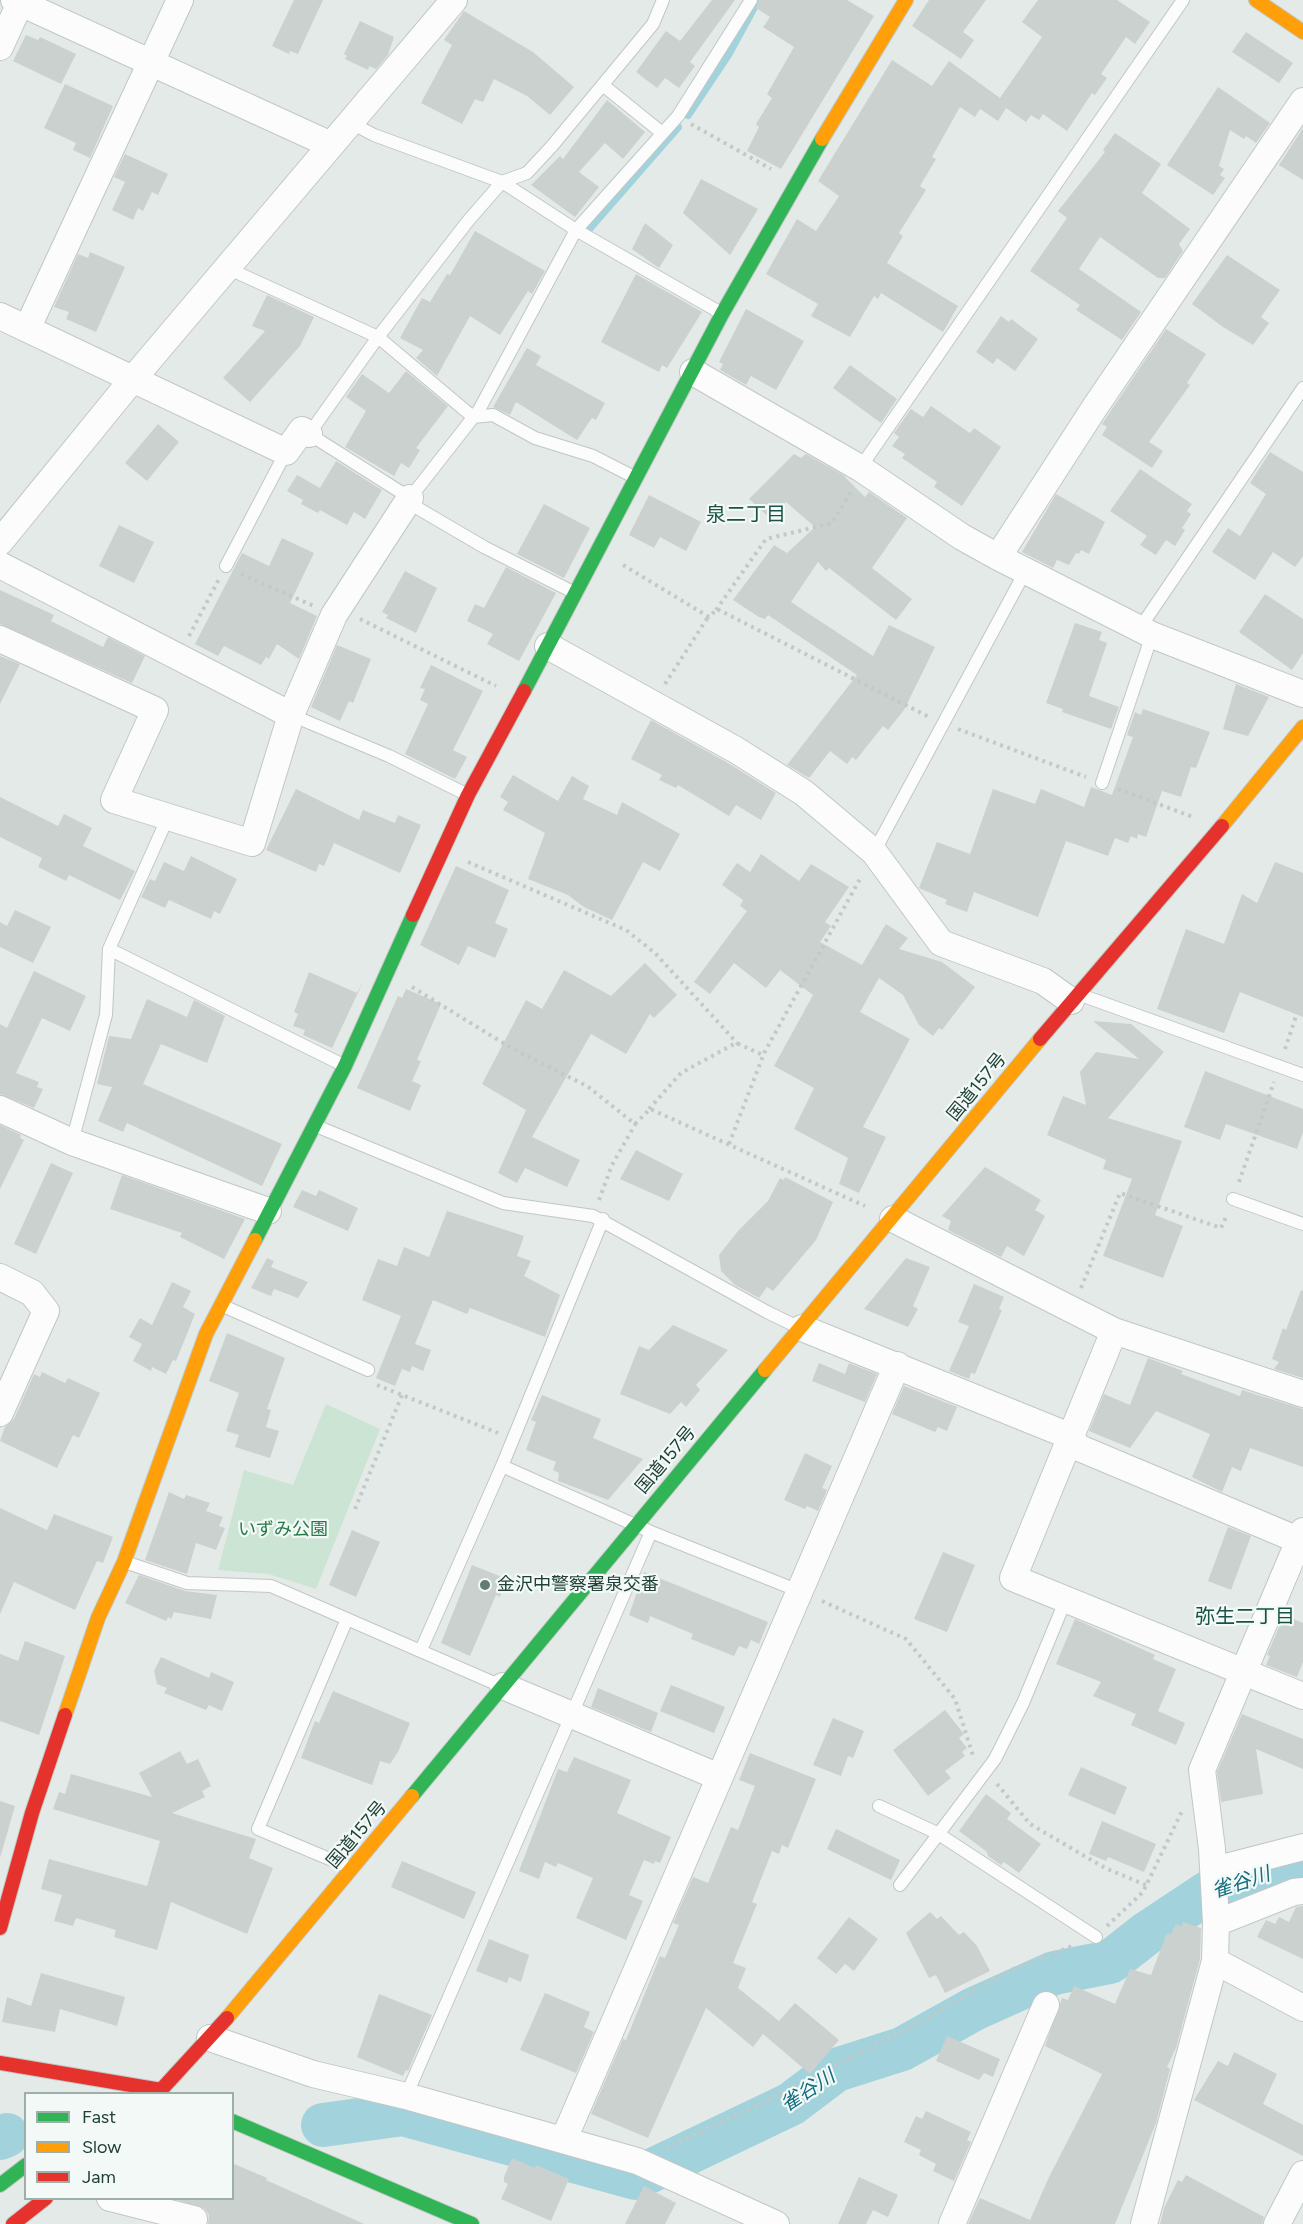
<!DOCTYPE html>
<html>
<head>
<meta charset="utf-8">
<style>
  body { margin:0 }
  #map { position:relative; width:1303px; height:2224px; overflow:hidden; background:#e4eae7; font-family:Figtree,sans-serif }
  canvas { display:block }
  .legend { position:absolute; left:24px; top:2092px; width:210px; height:108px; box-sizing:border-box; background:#f2f9f6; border:2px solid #9eafaa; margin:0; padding:8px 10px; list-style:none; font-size:18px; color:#204038 }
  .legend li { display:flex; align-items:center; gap:12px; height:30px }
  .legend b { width:30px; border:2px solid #9eafaa }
</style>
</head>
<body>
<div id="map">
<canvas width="1303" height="2224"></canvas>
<ul class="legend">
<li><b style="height:8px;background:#30b455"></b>Fast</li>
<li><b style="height:8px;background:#ff9f0a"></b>Slow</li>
<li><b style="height:8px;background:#e5322d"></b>Jam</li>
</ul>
</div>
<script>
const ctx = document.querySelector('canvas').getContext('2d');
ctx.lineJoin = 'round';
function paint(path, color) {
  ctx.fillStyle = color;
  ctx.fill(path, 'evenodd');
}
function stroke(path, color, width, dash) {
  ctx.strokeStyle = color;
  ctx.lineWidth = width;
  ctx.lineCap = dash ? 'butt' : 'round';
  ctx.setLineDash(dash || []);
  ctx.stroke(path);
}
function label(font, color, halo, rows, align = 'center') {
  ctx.font = font + ' Figtree,"Noto Sans JP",sans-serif';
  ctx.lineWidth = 4.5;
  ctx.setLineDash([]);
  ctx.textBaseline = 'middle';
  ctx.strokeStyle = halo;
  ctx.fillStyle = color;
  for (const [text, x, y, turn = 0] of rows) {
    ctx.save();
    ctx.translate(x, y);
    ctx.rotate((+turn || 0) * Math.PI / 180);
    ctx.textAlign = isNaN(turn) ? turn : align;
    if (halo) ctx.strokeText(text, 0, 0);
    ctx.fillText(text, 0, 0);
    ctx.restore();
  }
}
const green = new Path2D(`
  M326 1404 380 1429 316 1589 269 1574 218 1570 244 1470 293 1485Z`);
const stream = new Path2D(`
  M688 115 728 55 758 0
  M588 230 678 127`);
const river = new Path2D(`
  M323 2125 403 2114 636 2178 791 2104 836 2070 902 2049 974 2009 1054 1973 1110 1962 1147 1933 1209 1892 1303 1864
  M0 2138 7 2135`);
const building = new Path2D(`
  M294 0H323L298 54 290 51 289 54 272 46Z
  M712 0H735L690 62 695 66 679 88 665 78 657 88 636 72 666 31 680 41Z
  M759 0H847L874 16 781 169 747 151 759 127 756 124 772 98 767 94 794 47 763 27 770 17 756 8Z
  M929 0H986L963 32 974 40 961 59 912 26Z
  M1038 0H1117L1150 22 1135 44 1126 37 1101 74 1107 78 1095 95 1092 93 1067 131 1043 114 1039 120 1031 115 1026 122 1006 108 998 121 980 109 975 117 960 107 932 157 936 159 920 186 926 190 899 233 903 236 887 263 958 306 943 332 881 293 878 299 874 296 850 337 811 316 818 304 766 274 797 219 816 231 839 196 818 181 892 60 932 86 949 61 1000 98 1042 37 1022 22Z
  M464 11 533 52 574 87 550 115 527 96 494 79 483 102 475 99 462 124 421 103 452 45 444 40Z
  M360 21 394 37 388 55 376 69 369 66 368 70 345 59 347 56 344 54Z
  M1246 32 1293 63 1279 83 1232 52Z
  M26 35 38 40 40 37 76 54 61 84 13 61Z
  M65 84 113 106 90 158 73 150 76 143 44 128Z
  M1218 87 1270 123 1256 143 1246 136 1244 139 1230 130 1219 166 1224 169 1220 175 1225 178 1213 195 1167 165Z
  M607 100 645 132 623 159 605 143 579 172 599 187 575 217 531 185 560 156 563 159Z
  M1303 128V180L1279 165Z
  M1115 133 1161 164 1142 193 1190 229 1179 244 1183 251 1165 278H1158L1100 237 1079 269 1141 312 1122 340 1076 310 1080 305 1030 271 1067 218 1058 211 1105 152 1103 150Z
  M125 154 168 174 158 195 152 192 143 211 138 208 133 220 112 210 125 182 114 177Z
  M701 179 758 209 730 255 683 213Z
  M645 223 673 245 659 268 632 249Z
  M475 231 545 271 532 294 528 291 500 335 470 316 437 376 416 358 423 350 400 338 422 298 430 302 447 274 450 275Z
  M90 252 125 267 96 332 66 319 69 312 54 307 78 254 88 258Z
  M1227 255 1280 290 1261 317 1269 323 1253 345 1223 327 1192 304Z
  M636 274 702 312 667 368 662 365 659 372 601 342Z
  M267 295 314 317 300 346 250 402 223 378 265 331 252 326Z
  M746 309 804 341 776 390 751 376 746 385 720 370 723 364 719 362Z
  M1001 316 1009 322 1011 319 1038 339 1015 371 997 358 993 364 976 352Z
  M1166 329 1206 354 1187 383 1190 385 1149 442 1163 451 1152 468 1102 435 1107 427 1102 424Z
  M527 348 541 356 536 365 605 403 596 420 592 418 577 440 516 402 510 415 493 407Z
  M850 365 897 399 881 423 833 388Z
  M406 371 448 406 416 448 420 450 409 468 401 463 394 476 345 447 366 411 346 397 362 374 389 393Z
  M931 406 970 433 974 428 1001 447 962 506 934 487 937 482 902 458 905 454 892 446 899 437 894 433 911 409 923 417Z
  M158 424 179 442 147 481 125 463Z
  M1270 452 1303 472V556L1295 567 1273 552 1255 580 1212 552 1228 528 1240 536 1266 494 1250 483Z
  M794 454 801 458 806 454 843 475 865 497 869 492 907 518 872 568 912 599 896 620 829 568 826 571 818 562 791 602 873 656 889 625 935 647 904 710 888 730 883 726 856 760 852 757 847 764 830 751 809 778 787 765 857 675 768 615 765 619 759 617 733 600 774 545 787 553 815 527 786 502 770 518 749 499Z
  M336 461 382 490 365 519 354 512 347 525 320 510 318 513 301 504 303 500 287 491 297 475 320 488Z
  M1140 469 1192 504 1187 511 1191 514 1182 528 1185 530 1175 546 1166 540 1156 555 1140 545 1147 536 1110 511Z
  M1056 494 1105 522 1089 554 1081 550 1079 554 1076 553 1069 565 1057 560 1053 568 1022 552Z
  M649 495 701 522 686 551 660 537 654 548 629 535Z
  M544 504 590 528 564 578 517 554Z
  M119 525 154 542 134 583 99 566Z
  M282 538 314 553 290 603 317 616 299 659 277 644 269 659 266 657 261 665 224 646 218 656 195 644 242 553 269 566Z
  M506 567 556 593 519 661 487 644 493 634 467 621 475 604 484 608Z
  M405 571 437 588 416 633 386 618 388 615 382 612Z
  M0 590 54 615 51 621 103 647 108 637 145 656 132 683 0 624Z
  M1265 594 1303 619V653L1292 670 1239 632Z
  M1075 623 1102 632 1099 640 1107 643 1089 696 1119 707 1111 729 1062 712 1063 709 1046 703Z
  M337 645 371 659 353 703 349 701 340 721 311 707Z
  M0 656 20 664 0 704Z
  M431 665 483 691 453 750 467 757 455 779 405 754 428 704 420 700 425 689 420 688Z
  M1236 684 1269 697 1248 736 1223 729Z
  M1143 709 1210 732 1196 768 1191 767 1181 797 1162 791 1146 837 1138 834 1137 839 1131 836 1128 843 1115 838 1108 856 1066 841 1038 917 974 892 967 912 945 904 947 900 919 888 937 842 970 854 993 789 1035 804 1041 789 1084 807 1091 787 1112 795 1133 737 1127 735 1135 712 1141 715Z
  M651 720 728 763 776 793 761 820 736 805 729 816 678 785 676 788 659 780 662 775 631 759Z
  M513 775 558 801 572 776 589 786 583 799 617 815 622 802 680 834 660 871 643 862 612 920 584 907 568 895 528 879 545 833 503 810 508 802 500 797Z
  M296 789 359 820 363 810 395 823 398 815 421 825 400 873 334 843 324 866 319 864 316 872 266 850Z
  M0 797 58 826 64 814 92 828 83 846 135 871 120 900 69 875 66 881 38 867 42 858 0 837Z
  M761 854 799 881 811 864 849 887 825 922 831 926 820 942 862 965 886 924 908 938 899 949 942 962 975 987 942 1030 939 1028 933 1036 919 1025 903 995 879 978 860 1012 910 1039 863 1127 886 1137 859 1193 839 1184 848 1158 794 1129 814 1088 774 1066 813 995 780 970 766 988 734 963 710 994 694 982 747 911 740 906 743 900 722 885 737 863 750 872Z
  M191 856 237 879 220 914 214 911 211 919 169 900 165 908 141 897 150 879 155 881 164 862 184 871Z
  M1275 862 1303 873V1017L1240 992 1224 1033 1157 1009 1186 929 1224 944 1242 894 1257 903Z
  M456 866 509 890 495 923 508 929 495 958 468 946 459 965 420 945Z
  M15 910 51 927 33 963 0 947V922L7 926Z
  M645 963 677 995 654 1018 650 1014 626 1054 591 1034 532 1137 580 1160 567 1187 525 1168 517 1183 498 1173 526 1110 482 1084 526 1000 542 1009 564 970 611 996Z
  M34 971 86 996 70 1031 42 1018 16 1073 39 1082 37 1087 43 1089 34 1108 0 1094V1024L7 1028Z
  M309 972 357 993 364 980 332 1048 303 1035 305 1030 293 1026 298 1014 294 1012Z
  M406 989 441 1004 417 1060 421 1061 412 1081 421 1085 410 1111 357 1088 398 996 402 998Z
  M147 999 187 1017 194 1000 225 1016 207 1063 161 1044 143 1084 282 1144 262 1186 127 1123 123 1132 98 1121 112 1087 97 1084 109 1036 131 1039Z
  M1093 1021 1131 1024 1164 1052 1108 1118 1182 1141 1155 1215 1183 1226 1163 1278 1103 1256 1132 1179 1103 1169 1106 1160 1047 1135 1063 1096 1086 1105 1080 1072 1096 1052 1139 1059Z
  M1205 1071 1303 1109V1132L1297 1149 1226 1124 1220 1140 1184 1127Z
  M0 1125 21 1135 20 1138 24 1140 0 1189Z
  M636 1150 683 1174 669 1201 620 1179Z
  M51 1163 73 1173 36 1254 14 1244Z
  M985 1167 1041 1200 1035 1210 1045 1216 1024 1256 1007 1246 1001 1257 948 1230 951 1221 942 1216Z
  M122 1175 245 1219 224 1259 180 1237 182 1233 110 1209Z
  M785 1177 833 1202 816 1240 773 1291 767 1287 759 1298 735 1285 721 1271 719 1255 738 1231 768 1201 780 1178 784 1180Z
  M302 1190 316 1196 319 1190 358 1208 348 1231 293 1207Z
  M447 1211 524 1236 517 1256 531 1261 524 1276 560 1295 545 1337 470 1308 467 1314 433 1300 415 1344 431 1350 423 1371 412 1366 410 1372 402 1369 395 1386 376 1378 401 1316 362 1300 378 1259 397 1266 404 1247 429 1257Z
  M267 1258 274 1261 271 1267 308 1282 298 1298 274 1289 271 1296 251 1288Z
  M906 1258 930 1267 913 1306 918 1309 908 1327 864 1309Z
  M172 1282 191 1291 183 1307 195 1314 176 1361 173 1360 166 1374 152 1367 151 1371 133 1361 142 1344 129 1337 140 1318 152 1325Z
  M974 1284 1004 1297 999 1309 1002 1310 975 1374 971 1373 969 1379 949 1371 969 1326 958 1322Z
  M1301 1290 1303 1291V1378L1274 1369 1279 1362 1272 1359 1283 1328 1286 1330Z
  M673 1325 728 1350 696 1385 700 1390 686 1407 681 1402 670 1414 620 1394 639 1346 649 1350Z
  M227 1333 285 1358 267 1409 271 1410 266 1427 279 1431 270 1458 235 1447 239 1435 226 1431 239 1393 209 1381Z
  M1148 1358 1183 1371 1181 1374 1240 1396 1242 1390 1303 1409V1467L1250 1448 1241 1471 1232 1467 1222 1492 1192 1477 1210 1434 1156 1411 1130 1448 1089 1431 1104 1394 1130 1405Z
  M819 1363 845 1374 849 1363 877 1374 865 1402 812 1381Z
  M42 1372 65 1383 68 1378 100 1393 79 1438 73 1435 57 1468 0 1441 5 1427 14 1419 34 1374 40 1377Z
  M904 1386 957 1407 947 1431 938 1427 935 1432 892 1414Z
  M542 1395 601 1419 593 1438 643 1459 608 1500 558 1481 559 1473 553 1470 556 1462 526 1450 536 1422 531 1420Z
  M805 1453 832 1466 822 1488 827 1490 818 1511 807 1506 805 1509 784 1500Z
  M169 1492 184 1499 186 1495 210 1503 206 1511 223 1517 219 1526 225 1528 216 1550 196 1543 187 1574 145 1560Z
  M0 1508 47 1530 54 1514 113 1537 103 1563 97 1561 75 1610 14 1582 0 1614Z
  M1228 1527 1251 1536 1231 1590 1208 1581Z
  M352 1530 380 1542 356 1597 329 1585Z
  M943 1552 975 1565 947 1632 914 1619Z
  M472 1565 507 1579 500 1597 496 1595 470 1656 441 1643Z
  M644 1572 768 1622 759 1644 751 1640 747 1649 739 1646 734 1656 691 1639 693 1634 650 1616 648 1623 629 1615Z
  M139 1575 185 1591 217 1595 211 1619 174 1612 171 1619 168 1617 166 1621 125 1603Z
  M1284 1615 1303 1623V1662L1297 1677 1266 1665 1270 1656 1267 1655Z
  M1075 1619 1155 1655 1153 1659 1176 1669 1158 1711 1185 1723 1176 1745 1131 1725 1136 1714 1093 1696 1101 1682 1056 1664Z
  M25 1641 65 1656 39 1735 0 1721V1654L18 1661Z
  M161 1657 209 1678 211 1672 234 1682 222 1711 209 1705 206 1710 164 1693 167 1688 157 1684 154 1671Z
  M671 1685 725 1707 714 1733 660 1711Z
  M598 1688 658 1713 651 1732 591 1707Z
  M333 1691 410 1723 398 1752 390 1764 380 1761 372 1785 301 1758 315 1721 319 1723Z
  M945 1710 964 1734 959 1738 967 1748 962 1752 965 1756 945 1771 951 1778 928 1796 893 1750Z
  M1242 1714 1303 1739V1769L1256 1749 1263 1794 1221 1802 1217 1772Z
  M833 1718 864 1731 853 1758 848 1756 841 1776 813 1765Z
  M180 1751 187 1764 198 1759 211 1786 202 1791 205 1797 172 1813 256 1839 249 1858 273 1868 247 1934 171 1902 157 1950 114 1937 116 1930 76 1918 73 1926 54 1921 62 1895 41 1889 49 1859 147 1886 160 1841 53 1809 59 1792 65 1794 71 1774 152 1797 139 1773Z
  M750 1753 816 1779 788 1848 782 1845 779 1854 772 1851 752 1902 757 1904 733 1963 746 1968 738 1988 779 2021 795 2003 839 2040 810 2074 763 2034 753 2047 706 2008 648 2138 591 2114 623 2039 626 2040 660 1956 665 1958 679 1925 673 1923 693 1877 708 1883 731 1827 738 1830 755 1786 739 1780Z
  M574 1757 631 1780 617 1813 671 1837 660 1863 655 1861 654 1864 644 1860 629 1895 643 1901 626 1940 576 1918 593 1878 558 1863 556 1867 545 1862 539 1879 519 1871 558 1769 567 1772Z
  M1081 1767 1127 1787 1115 1815 1068 1795Z
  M986 1794 1011 1813 1007 1819 1041 1844 1019 1873 1004 1862 1001 1865 988 1856 987 1852 959 1831Z
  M0 1801 15 1806 0 1858Z
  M1102 1821 1156 1844 1144 1872 1108 1857 1106 1861 1089 1854Z
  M836 1829 900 1860 891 1880 827 1849Z
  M402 1861 476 1892 464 1919 391 1887Z
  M1303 1906V1959L1257 1937 1266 1920 1275 1924 1279 1917 1289 1922 1296 1907Z
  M930 1912 937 1919 941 1916 959 1935 964 1932 977 1946 990 1971 945 1993 936 1975 929 1978 906 1933Z
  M849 1917 878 1939 854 1971 845 1964 836 1974 817 1958Z
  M1183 1922 1201 1928 1200 1959 1176 2048 1167 2067 1170 2069 1156 2123 1115 2224H968L980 2198 1030 2220 1049 2177 1102 2074 1045 2046 1062 1998 1068 2000 1074 1986 1115 2004 1130 1969 1151 1975 1167 1933 1171 1934 1176 1924 1182 1926Z
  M489 1939 529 1955 521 1982 509 1977 507 1983 476 1971Z
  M41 1973 125 1997 117 2026 60 2009 55 2032 2 2022 7 1997 31 2006Z
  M545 1993 590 2012 584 2027 594 2032 576 2073 520 2050Z
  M379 1994 432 2015 408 2071 406 2070 403 2076 357 2057Z
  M947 2036 1000 2059 993 2077 984 2073 979 2080 936 2061Z
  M1234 2052 1277 2074 1263 2104 1303 2125V2156L1194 2100 1218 2061 1228 2066Z
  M926 2111 971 2132 967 2140 971 2142 954 2181 933 2171 936 2164 919 2155 921 2150 904 2142 916 2116 922 2119Z
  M512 2158 535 2168 536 2165 569 2179 551 2221 501 2199 508 2184 504 2182V2177Z
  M232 2163 267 2178 266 2180 364 2224H208L209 2215 204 2208 174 2199H232Z
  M1186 2175 1264 2217 1262 2224H1160L1164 2208 1178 2180 1182 2182Z
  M859 2177 898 2195 888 2217 873 2210 866 2224H838Z
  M644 2186 676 2203 665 2224H625Z`);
const path = new Path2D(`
  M691 124 771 169
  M623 565 709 617 717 609 929 717
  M241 574 314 606
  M716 610 766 539 832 523 852 490
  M360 619 496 686
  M189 636 219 579
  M665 684 708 617
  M958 729 1086 777
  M1118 789 1193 817
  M468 862 626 930 655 953 738 1044
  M412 987 513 1049 587 1086 635 1124 650 1109 865 1206
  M1285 1049 1296 1016
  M649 1109 681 1073 736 1043 763 1055 861 877
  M729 1144 763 1056
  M1239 1182 1274 1082
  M599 1200 612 1165 636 1123
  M1081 1288 1120 1193 1221 1228 1227 1215
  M377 1385 498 1433
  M355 1509 402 1395
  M822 1601 906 1639 955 1699 974 1759
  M997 1784 1030 1824 1105 1868 1146 1885
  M1107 1926 1143 1892 1182 1811
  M666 2148 762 2103 925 2019 1011 1970 1075 1945`);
const lane = new Path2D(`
  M604 86 661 132
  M351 123 374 135 502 182 576 230 721 313
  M227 268 378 337 473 417 493 415 535 438 593 456 636 478
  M860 468 1183 0
  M410 498 479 410 576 230 678 116 751 0
  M226 566 286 452
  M575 593 484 547 414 506 410 498 309 434 378 337 468 221 502 182 527 173 552 146 653 24 663 0
  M1140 628 1303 388
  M291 715 389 756 468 795
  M1102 783 1152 635
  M874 852 1026 570
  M109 949 345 1066
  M1078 994 1303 1075
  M316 1126 503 1203 593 1216 767 1312 800 1328
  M72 1142 106 1015 109 949 168 817
  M1233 1199 1303 1224
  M221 1305 368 1370
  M502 1466 651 1532 799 1591
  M125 1562 187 1583 271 1586 501 1686
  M347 1619 258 1829 351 1868
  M421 1650 502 1466 603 1219
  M879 1806 937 1833 1096 1937
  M900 1885 995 1759 1023 1703 1066 1599
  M406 2096 651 1532`);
const street = new Path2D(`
  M14 0 331 145
  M0 47 20 3
  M0 316 286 452 302 430 309 434
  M27 329 180 0
  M693 372 860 468 962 537 998 557 1152 635 1303 694
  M0 542 132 380 454 0
  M998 557 1095 407 1303 101
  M0 565 291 715
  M0 639 155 710 114 800 252 843 291 715 334 615 410 498
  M548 646 736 750 804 793 874 852 941 943 1043 981 1071 1001
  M0 1109 72 1142 268 1211
  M893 1219 1114 1331 1303 1394
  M0 1277 32 1293 46 1311 0 1413
  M802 1328 1072 1437 1077 1447 1303 1542
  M1114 1331 1013 1578 1303 1696
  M503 1686 719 1777
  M1214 1870 1303 1847
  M1216 1923 1294 1892 1303 1891
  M1215 1961 1303 2008
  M210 2038 313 2074 406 2096 637 2161 776 2224
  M564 2139 897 1365
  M110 2198 194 2219
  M952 2224 1046 2005
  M1144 2224 1215 1961 1216 1923 1212 1849 1202 1770 1303 1531
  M1277 2224 1303 2174`);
const fast = new Path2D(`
  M524 691 722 314 822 139
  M255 1240 345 1066 413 915
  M412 1796 765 1370
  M232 2121 472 2224
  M0 2185 26 2165`);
const slow = new Path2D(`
  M1256 0 1303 32
  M822 139 906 0
  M1222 826 1303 727
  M765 1370 1040 1039
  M65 1715 98 1618 124 1562 206 1334 255 1240
  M227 2018 412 1796`);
const jam = new Path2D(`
  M413 915 468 795 524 691
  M1040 1039 1222 826
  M0 1928 32 1813 65 1715
  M0 2063 161 2090 227 2018
  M13 2224 46 2198`);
const markers = [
  [485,1585,6,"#657c75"]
];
const streetNames = [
  ["国道157号",977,1087,-51],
  ["国道157号",666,1460,-50],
  ["国道157号",357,1835,-50]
];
const parkNames = [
  ["いずみ公園",283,1530]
];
const poiNames = [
  ["金沢中警察署泉交番",497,1585]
];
const neighbourhoodNames = [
  ["泉二丁目",746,515],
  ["弥生二丁目",1245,1617]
];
const waterNames = [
  ["雀谷川",1241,1883,-18],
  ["雀谷川",808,2091,-33]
];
paint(green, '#cce4d4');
stroke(stream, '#a2d3dc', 8);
stroke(river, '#a2d3dc', 44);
paint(building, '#cbd1cf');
stroke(lane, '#c1c7c5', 14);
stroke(street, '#c1c7c5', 28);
stroke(fast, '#c0c8c5', 16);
stroke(slow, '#c0c8c5', 16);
stroke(jam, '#c0c8c5', 16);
stroke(path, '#c1cac8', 4, [3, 4.5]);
stroke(lane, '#fbfcfb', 12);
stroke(street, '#fbfcfb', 26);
stroke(fast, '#30b455', 14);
stroke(slow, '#ff9f0a', 14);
stroke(jam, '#e5322d', 14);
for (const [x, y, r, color] of markers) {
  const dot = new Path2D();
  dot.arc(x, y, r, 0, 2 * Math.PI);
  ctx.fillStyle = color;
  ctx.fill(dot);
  stroke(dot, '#f2f9f6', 2);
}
label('18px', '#204038', '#f2f9f6', streetNames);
label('18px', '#277a48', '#f2f9f6', parkNames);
label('18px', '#204038', '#f2f9f6', poiNames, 'left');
label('20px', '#1a5346', '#f2f9f6', neighbourhoodNames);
label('italic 20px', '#156d81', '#f2f9f6', waterNames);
</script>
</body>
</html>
